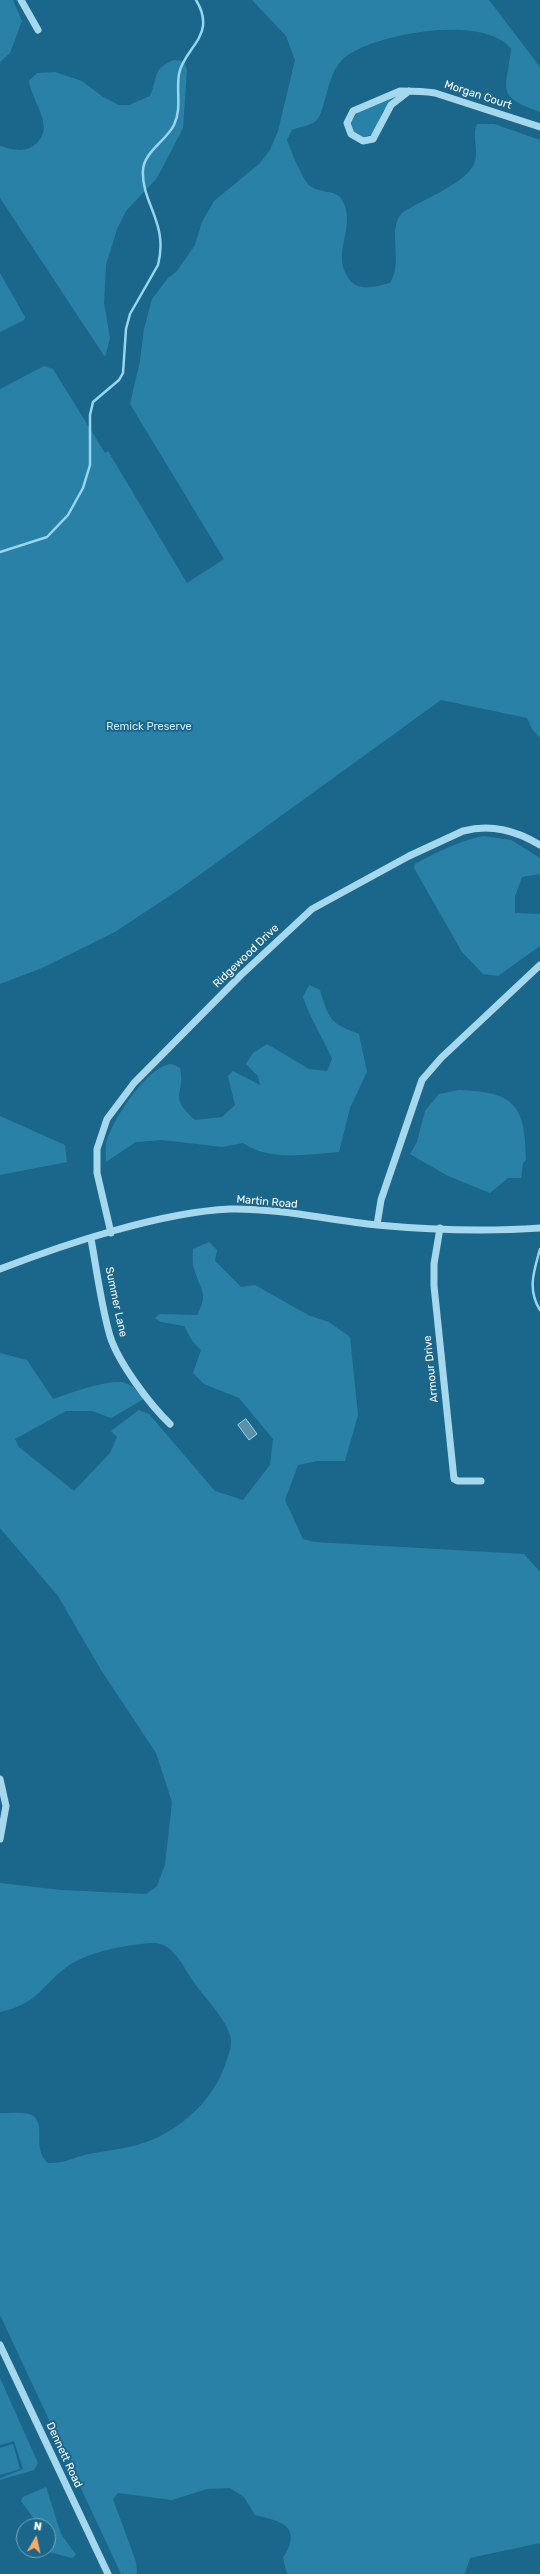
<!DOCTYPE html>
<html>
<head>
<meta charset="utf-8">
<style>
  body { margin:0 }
  #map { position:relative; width:540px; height:2574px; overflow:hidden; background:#1b678b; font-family:Rubik,sans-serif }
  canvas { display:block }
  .north { position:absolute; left:16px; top:2518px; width:40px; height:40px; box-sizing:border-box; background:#1b678b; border:1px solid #76a4b9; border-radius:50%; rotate:9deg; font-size:11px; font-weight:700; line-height:16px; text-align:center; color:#fff }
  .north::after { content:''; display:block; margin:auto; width:14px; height:18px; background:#ffaa62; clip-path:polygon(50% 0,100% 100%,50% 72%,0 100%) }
</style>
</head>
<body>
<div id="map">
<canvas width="540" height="2574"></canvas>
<div class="north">N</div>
</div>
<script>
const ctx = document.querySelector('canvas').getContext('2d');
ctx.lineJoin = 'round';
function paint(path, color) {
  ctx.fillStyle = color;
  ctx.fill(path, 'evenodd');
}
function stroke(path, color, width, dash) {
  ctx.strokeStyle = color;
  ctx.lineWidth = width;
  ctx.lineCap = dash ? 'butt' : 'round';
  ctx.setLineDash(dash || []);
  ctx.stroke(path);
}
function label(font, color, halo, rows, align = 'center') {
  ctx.font = font + ' Rubik,sans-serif';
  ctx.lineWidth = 4;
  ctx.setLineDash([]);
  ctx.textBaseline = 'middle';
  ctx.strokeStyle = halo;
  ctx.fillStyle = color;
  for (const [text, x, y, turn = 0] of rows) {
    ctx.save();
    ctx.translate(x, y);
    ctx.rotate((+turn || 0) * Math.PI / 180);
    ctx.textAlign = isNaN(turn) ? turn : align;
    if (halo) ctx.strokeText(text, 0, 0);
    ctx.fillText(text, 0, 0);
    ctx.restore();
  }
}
const green = new Path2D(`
  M0 0H13L22 21 10 53 0 62Z
  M252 0H489L540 67V112C494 96 507 89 511 49 485 14 377 33 345 57 324 74 327 117 313 123 307 126 299 127 292 130L287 140C291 151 302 179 310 186 320 194 336 189 342 200 357 226 332 251 347 276 357 293 373 287 390 283 404 261 387 232 401 214 419 200 465 185 474 164 480 150 471 137 477 124H494L540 140V738L532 729 527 718 441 700 180 889 115 932 42 968 0 984V389L44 366 53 369 105 453 108 451 187 583 224 559 130 404 140 361 144 329 152 299 168 278 177 271 195 245 202 222 214 201 259 164 270 150 278 131 295 60 286 36Z
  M174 60 184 61 187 70 183 128 157 178 126 211 117 229 106 265 104 303 110 338 105 357 0 198V146C10 149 23 153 33 146 58 129 32 103 29 81L37 73 55 72 82 81 103 97 119 105H129L150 96C159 76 151 70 174 60Z
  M399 94 382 112 374 134 363 137 354 132 351 122 359 111Z
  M0 273 25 317 24 320 0 332Z
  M483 836 511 840 540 858V874L522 877 515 896V913L540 914V946L498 976 483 974 462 952 414 868 415 864C437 852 459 841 483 836Z
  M309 985 320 990C329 1020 330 1023 359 1034L367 1072 350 1108 339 1152C308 1154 270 1162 243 1143L222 1147 162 1140 136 1142 106 1162C106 1156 105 1149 106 1143 112 1121 143 1073 166 1065 171 1063 175 1065 180 1068 186 1095 167 1095 195 1120L222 1117 235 1105 228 1076 233 1071 260 1085 258 1076 246 1064 253 1053 267 1044 309 1069 327 1071 332 1059C323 1037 311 1021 303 997Z
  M459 1090C515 1092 525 1105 526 1160L523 1163 521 1178H508L490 1193 448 1176 410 1154 417 1142 425 1111 439 1094Z
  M0 1116 65 1145 67 1162 0 1175Z
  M209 1242 217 1250 215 1261 241 1287 255 1285 310 1316 329 1322 350 1337 358 1415 345 1461H317L298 1465 285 1500 303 1539 314 1542 524 1554 540 1572V2543L470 2558 465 2574H287L283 2558C303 2527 282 2521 255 2515L244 2497 230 2488 207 2489 172 2500 118 2493 113 2499 136 2562 137 2574H121L0 2315V2113C9 2113 20 2112 29 2114 49 2120 30 2148 48 2163 64 2164 75 2157 89 2154 110 2150 134 2148 154 2139 186 2125 216 2096 226 2062 229 2054 233 2043 230 2035 223 2014 203 1997 191 1978 181 1963 172 1941 150 1943 126 1945 92 1951 71 1964 41 1984 41 2003 0 2012V1883L61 1890 146 1894 157 1886 165 1865 172 1802 156 1753 101 1670 58 1596 0 1528V1353L27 1360 53 1399C68 1394 111 1378 125 1383 134 1386 138 1392 144 1399L111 1418 92 1411H66L15 1439 19 1447 74 1491 110 1453 117 1437 111 1431 139 1410 149 1414 215 1491 243 1500 270 1465 273 1439 239 1398 204 1384 193 1373 201 1350 193 1342 184 1326 161 1322 155 1318 160 1314 197 1315C210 1293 199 1289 194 1268 192 1263 193 1255 193 1249Z
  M0 2378 38 2463 34 2470 0 2480V2478L23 2469 14 2441 0 2445Z
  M13 2444 20 2469 0 2475V2448Z
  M46 2487 61 2534 76 2555 72 2558 41 2550H48V2526H36L34 2519 21 2501 23 2497Z`);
const water = new Path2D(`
  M246 1419 257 1434 249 1440 238 1425Z`);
const stream = new Path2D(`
  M0 552 47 537 68 515 83 488 90 465V415L93 402 119 380 123 373 126 329 130 314 158 265C169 223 141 203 143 170 144 152 166 141 174 125 182 108 176 92 179 74 182 56 201 43 203 26 204 17 201 8 196 0
  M540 1249C534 1271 527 1289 540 1310`);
const minor = new Path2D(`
  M21 0 38 30
  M409 91 391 105 373 139 363 141 351 134 347 123 353 111 400 91C412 91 423 91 435 93L540 127
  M377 1225 381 1200 422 1080 441 1058 540 965
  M440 1228 434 1264V1286L454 1479 458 1481H481
  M111 1233 97 1173V1149L107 1119 134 1083 241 975 312 909 409 856 463 831C491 824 515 830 540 845
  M91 1239C97 1271 101 1305 110 1336 118 1362 150 1405 170 1424
  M0 1269C65 1244 161 1212 230 1209 279 1208 329 1220 377 1225 431 1230 486 1232 540 1228
  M0 1779 6 1806 0 1839
  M0 2345 108 2574`);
const streetNames = [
  ["Morgan Court",478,95,18],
  ["Ridgewood Drive",246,956,-44],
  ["Martin Road",267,1202,5],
  ["Summer Lane",116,1302,78],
  ["Armour Drive",431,1369,-96],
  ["Dennett Road",64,2455,65]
];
const parkNames = [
  ["Remick Preserve",149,727]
];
paint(green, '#2a81a7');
paint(water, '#5a90a8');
stroke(water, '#98d6ef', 1);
stroke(stream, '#98d6ef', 2.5);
stroke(minor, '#a5d8ed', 7);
label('11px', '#fff', '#1b678b', streetNames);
label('11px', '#cbecf9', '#1b678b', parkNames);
</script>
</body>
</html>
